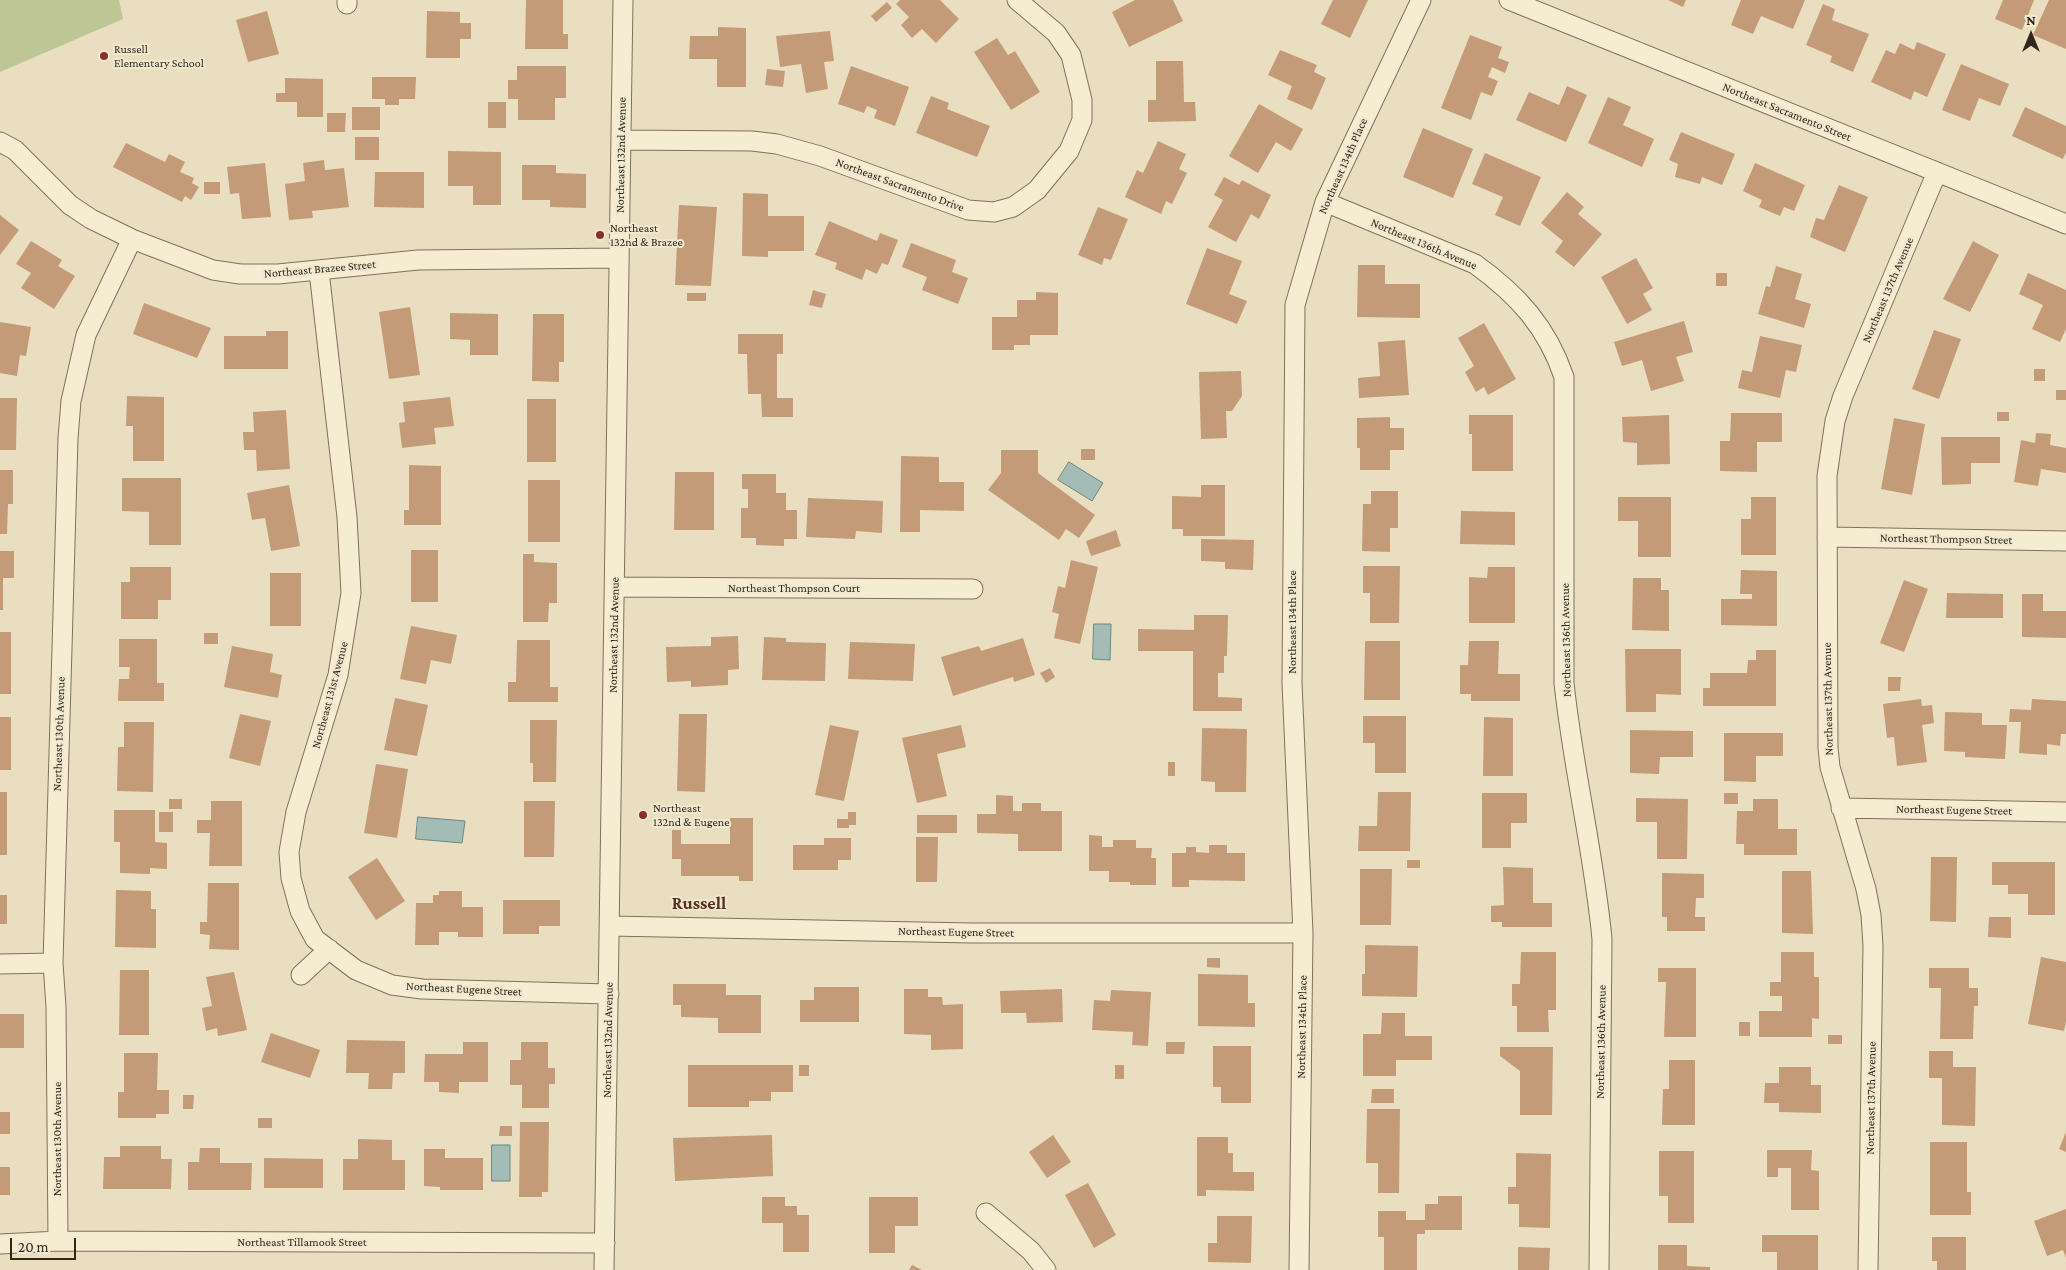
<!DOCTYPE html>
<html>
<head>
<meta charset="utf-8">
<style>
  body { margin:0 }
  #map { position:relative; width:2066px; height:1270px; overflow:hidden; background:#e9dec0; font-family:"Crimson Pro",serif }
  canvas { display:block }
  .north { position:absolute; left:2006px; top:10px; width:50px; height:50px; -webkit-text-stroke:4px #f1e8cf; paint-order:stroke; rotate:0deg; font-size:14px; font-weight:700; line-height:20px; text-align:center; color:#31271d }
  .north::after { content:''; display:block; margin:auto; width:18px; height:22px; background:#31271d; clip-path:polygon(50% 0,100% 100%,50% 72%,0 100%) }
  .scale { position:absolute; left:10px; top:1238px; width:66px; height:22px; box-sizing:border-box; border:2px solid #31271d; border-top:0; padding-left:6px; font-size:15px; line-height:18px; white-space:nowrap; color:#31271d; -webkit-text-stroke:4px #f1e8cf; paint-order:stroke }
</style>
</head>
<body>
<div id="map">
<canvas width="2066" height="1270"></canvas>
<div class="north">N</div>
<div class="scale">20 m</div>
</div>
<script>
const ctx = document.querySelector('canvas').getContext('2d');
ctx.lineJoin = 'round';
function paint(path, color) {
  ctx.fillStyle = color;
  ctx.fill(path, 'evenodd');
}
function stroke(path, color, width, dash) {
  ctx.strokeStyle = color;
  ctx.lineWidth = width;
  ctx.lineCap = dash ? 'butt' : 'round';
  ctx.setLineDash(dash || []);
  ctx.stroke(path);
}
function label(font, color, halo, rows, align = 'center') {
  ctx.font = font + ' "Crimson Pro",serif';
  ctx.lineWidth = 4;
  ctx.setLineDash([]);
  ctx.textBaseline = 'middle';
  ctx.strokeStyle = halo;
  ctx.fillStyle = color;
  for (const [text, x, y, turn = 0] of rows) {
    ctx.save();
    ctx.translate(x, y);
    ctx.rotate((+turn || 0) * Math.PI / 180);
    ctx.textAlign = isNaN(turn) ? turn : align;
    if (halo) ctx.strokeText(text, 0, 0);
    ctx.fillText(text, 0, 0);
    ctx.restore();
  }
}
const green = new Path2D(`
  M0 0H119L123 19 0 72Z`);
const water = new Path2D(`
  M1069 462 1103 483 1092 501 1058 480Z
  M1094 624H1111L1110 660 1093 659Z
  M418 817 465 821 462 843 416 839Z
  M492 1145H510V1181H492Z`);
const building = new Path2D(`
  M526 0H563V34H568V49H525Z
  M900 0H940L959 19 936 43 922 29 912 38 901 25 909 17 896 4Z
  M1135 0H1173L1183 21 1129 47 1112 12Z
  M1333 0H1368L1350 38 1321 24Z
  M1668 0H1686L1683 7Z
  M1741 0H1805L1793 29 1761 16 1753 34 1731 25Z
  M2003 0H2034L2022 30 1995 19Z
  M2049 0H2066V49L2033 35Z
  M887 2 892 8 876 22 871 16Z
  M1823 4 1835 9 1832 20 1869 34 1853 72 1830 62 1832 56 1806 45Z
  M267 11 279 54 248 62 236 20Z
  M427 11 460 12V23H471V39H460V58H426Z
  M718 27 746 28V87H717V59H689L690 36H718Z
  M830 31 834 61 824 62 828 89 806 93 801 64 780 67 776 36Z
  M1470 35 1502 47 1498 58 1509 62 1505 73 1492 67 1488 77 1498 81 1492 96 1481 92 1471 120 1441 108Z
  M997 38 1008 55 1015 51 1040 92 1011 110 974 52Z
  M1917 42 1946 54 1927 97 1914 91 1911 100 1871 82 1886 50 1895 54 1900 43 1914 50Z
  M1280 50 1317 65 1314 72 1326 78 1312 110 1287 99 1292 86 1268 75Z
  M1156 61H1183L1184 102H1195L1196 121 1148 122V100H1156Z
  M1961 64 2009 84 2000 106 1979 98 1970 121 1942 110Z
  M517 66H566V98H555V120H518V99H508V80H517Z
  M851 66 909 87 895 126 874 118 877 110 867 106 864 113 838 104Z
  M767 69 785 71 783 87 765 85Z
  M372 77H416L415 99H399V105H385V99H372Z
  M285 78 323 79V117H297V102H276V93H285Z
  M1567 86 1587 95 1566 142 1516 120 1529 92 1559 105Z
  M931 96 949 103 947 109 990 126 977 157 916 133Z
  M1608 97 1631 107 1623 125 1654 139 1642 167 1588 143Z
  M488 102H506V128H488Z
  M1259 104 1303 129 1291 151 1276 142 1258 173 1229 156Z
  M352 107H380V130H352Z
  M2025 107 2066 126V152L2063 159 2012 136Z
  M327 113H346L345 132H327Z
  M1423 128 1473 149 1453 198 1403 177Z
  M1681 132 1735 154 1722 185 1702 177 1700 184 1675 177 1678 164 1669 160Z
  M355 137H379V160H355Z
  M1158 141 1186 154 1179 169 1187 173 1172 204 1166 201 1161 214 1125 197 1137 170 1143 173Z
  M126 143 165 162 169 154 185 162 180 172 194 178 192 183 199 187 191 200 185 196 182 202 113 167Z
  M448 151 501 152V205H473V186H448Z
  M1485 153 1541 177 1520 226 1495 215 1503 197 1472 184Z
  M324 160 325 170 344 168 349 207 312 211 313 218 289 220 285 184 305 181 303 163Z
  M265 163 271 217 242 219 239 193 230 194 227 167Z
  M1755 163 1805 185 1794 211 1784 207 1780 216 1759 207 1762 200 1743 191Z
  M522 165H556V173L586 174V208L550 207V200H522Z
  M375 172H424V208L374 207Z
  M1224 177 1239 185 1242 180 1271 195 1259 219 1251 214 1236 242 1208 227 1223 200 1214 195Z
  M204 182H220V194H204Z
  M1839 185 1868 197 1845 252 1810 237 1816 218 1824 220Z
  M1567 192 1584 207 1578 214 1602 234 1574 267 1555 252 1563 241 1541 223Z
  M743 193 768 194V216H804V251H768V257L742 256Z
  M679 205 717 207 711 286 675 285Z
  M1098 207 1128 219 1111 260 1104 258 1102 265 1078 255Z
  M0 215 19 230 0 255Z
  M829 221 877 241 880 233 898 240 888 265 882 263 877 274 866 269 862 280 835 269 837 263 815 255Z
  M31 241 62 260 58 266 75 276 54 309 21 288 31 273 16 264Z
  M1973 241 1999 255 1970 312 1943 299Z
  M911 243 956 260 952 272 968 278 958 304 922 290 927 277 902 267Z
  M1207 248 1242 261 1229 294 1247 301 1237 324 1186 304Z
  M1636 258 1653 288 1643 294 1652 310 1627 324 1601 277Z
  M1358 265H1385V284H1420V318L1357 317Z
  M1776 266 1802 274 1795 299 1811 304 1804 328 1758 314 1766 286 1770 287Z
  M1716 273H1727V286H1716Z
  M2028 273 2066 290V329L2060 342 2032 329 2043 305 2019 294Z
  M813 290 826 294 822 308 809 305Z
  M1036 292 1058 293V335H1030V345H1014V350H992V317H1017V300H1036Z
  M687 293H706V301H687Z
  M144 303 211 328 197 358 133 334Z
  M410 307 420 375 389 379 379 312Z
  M450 313 498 314V355H470V340L450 339Z
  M533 314H564V362H559V382L532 381Z
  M1684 321 1693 352 1676 357 1684 381 1651 391 1642 360 1622 366 1614 342Z
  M0 322 31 327 26 356 20 355 17 376 0 373Z
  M1484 323 1516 379 1488 395 1484 387 1476 392 1465 372 1474 366 1458 338Z
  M1934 330 1961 339 1939 399 1912 389Z
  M266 331H288V369H224V336H266Z
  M738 334H783V354H777V398H793V417H762L761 394H748L747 354H738Z
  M1760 336 1802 345 1796 372 1786 370 1780 398 1738 388 1742 370 1752 372Z
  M1405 340 1409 395 1359 398 1358 378 1380 376 1378 342Z
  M2034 369H2045V381H2034Z
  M1241 371 1242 396 1232 411H1226L1227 438 1201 439 1199 372Z
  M2056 390H2066V400H2056Z
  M127 396 164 397V461H133V426H126Z
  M450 397 454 426 434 428 436 444 402 448 399 423 405 422 403 402Z
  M0 398H17L16 450H0Z
  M527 399H556V462H527Z
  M286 410 290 469 257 471 256 450H244L243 432H254L253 412Z
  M1997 412H2009V421H1997Z
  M1731 413H1782V442H1757V472L1720 471V441H1730Z
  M1469 415H1513V471H1472V434H1469Z
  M1669 415 1670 464 1637 465V443L1623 442 1622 417Z
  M1390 417V428H1404V450H1390V470H1360V448H1357V418Z
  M1894 418 1925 424 1912 495 1881 489Z
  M2036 433 2051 434 2050 445 2066 448V473L2041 469 2038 486 2014 482 2021 440 2035 443Z
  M1941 437H2000V463H1971V484L1942 485Z
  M1081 449H1095V460H1081Z
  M1001 450H1038V473L1095 515 1079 538 1066 529 1059 540 988 490 1001 473Z
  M901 456 939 457V482H964V511L920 510V532H900Z
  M409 465 441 466V525H404V510H409Z
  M0 470H13V504H8L7 534H0Z
  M675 472H714V530H674Z
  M742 474H776V493H786V510H797V539H784V546L756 545V538H741V508H748V489H742Z
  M122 478H181V545H149V512L122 511Z
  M528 480H560V542H528Z
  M289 485 300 546 271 551 265 518 252 520 247 493Z
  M1201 485H1225V536H1183V529H1172V496L1201 497Z
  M1371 491H1398V528H1390V552L1362 551 1363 504H1371Z
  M1618 497H1671V557H1638V521H1618Z
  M1751 497H1776V555H1741V519H1751Z
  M808 498 883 501 882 533 856 531 855 539 806 537Z
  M1461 511 1515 512V545L1460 544Z
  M1116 530 1121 546 1091 556 1086 541Z
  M1201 539 1254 540 1253 570 1225 569V562L1201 561Z
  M411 550H438V602H411Z
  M0 551H14V578H3V610H0Z
  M523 554H534V562L557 563V603H549L548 622H523Z
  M1071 560 1098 567 1080 644 1054 638 1059 614 1052 612 1058 586 1065 588Z
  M1363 566H1400L1399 623H1370V593H1363Z
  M130 567H171V600H158V619H121V582H130Z
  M1488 567H1515V623H1469V577L1487 578Z
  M1741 570 1777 571V626L1721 625V599H1752V594H1740Z
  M270 573H301V626H270Z
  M1633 578H1661V590H1669V631L1632 630Z
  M1904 580 1928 589 1904 652 1880 643Z
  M1947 593 2003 594V618H1946Z
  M2022 594H2043V611H2066V638L2022 637Z
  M1194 615H1228L1227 656H1224V673H1218V697L1242 698V711H1193V651H1138V629L1194 630Z
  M411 626 457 635 451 664 431 660 426 684 400 679Z
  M0 632H11V694H0Z
  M204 633H218V644H204Z
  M738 636 739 669 728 670V685L691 687V681L667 682 666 647 711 646V637Z
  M764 637 786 638V642L826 643 825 681 762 680Z
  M1023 638 1035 675 1014 682 1013 677 953 696 941 657 979 646 981 651Z
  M119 639H157V683H164V701H118L119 679H129L130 667H119Z
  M517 640H550V687H558V702H508V682H516Z
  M1365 641H1400V700H1364Z
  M1469 641H1499L1498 674H1520V701H1471V694H1460V665H1468Z
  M850 642 915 644 913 681 848 679Z
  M232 646 273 654 270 672 282 675 278 698 224 687Z
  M1625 649H1681V695L1656 694V712H1626Z
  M1756 650H1776V706H1703V688H1710V673H1747L1748 660H1756Z
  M1050 668 1055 677 1046 683 1040 673Z
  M1888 677H1901L1900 691H1888Z
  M395 698 428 705 417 756 384 750Z
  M1921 699 1922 706 1932 705 1934 723 1922 725 1927 762 1897 766 1894 737 1887 738 1883 704Z
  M2032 699 2066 701V734H2061L2060 746 2047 744V755L2019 753 2021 722H2009L2010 709 2031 710Z
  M1945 712 1982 713V725H2007L2005 759 1965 757V752L1944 751Z
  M240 714 271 721 260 766 229 758Z
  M679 714H707L705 792 677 791Z
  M1363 716H1406V773H1375V743H1363Z
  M0 717H11V770H0Z
  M1484 717 1513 718V776H1483Z
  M530 720H557L556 782H533V763H530Z
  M124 722H154L153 792 117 791 118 747H124Z
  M830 725 859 731 844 801 815 795Z
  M961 725 966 747 937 754 947 796 917 803 902 738Z
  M1202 728 1247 729 1246 792H1215V782L1201 781Z
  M1630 730 1693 731V757H1660L1659 774 1630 773Z
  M1724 733H1783V756H1756V782L1724 781Z
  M1168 762H1175V776H1168Z
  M376 764 408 769 397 838 364 833Z
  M0 792H7V855H0Z
  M1378 792H1411L1410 851H1358L1359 826H1377Z
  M1482 793H1527V823H1511V848H1482Z
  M1724 793H1738V804H1724Z
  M996 795 1013 796V811H1022V803H1041V811H1062V851H1018V834L977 833V814H996Z
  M1636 798 1688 799 1687 859H1657V822H1636Z
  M169 799H182V809H169Z
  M1753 799H1778V829H1797V855H1744V844H1736L1737 811H1753Z
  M211 801H242V866H209L210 833H197V820H211Z
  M524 801H555L554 857H524Z
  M114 810H155V842L167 843V869L150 868V874L120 873V842H114Z
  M159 812H173V832H159Z
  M848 812H856V825H849V828H837V819H848Z
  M917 815H957V833H917Z
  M730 818H753V881H739V876H681V859H672V830H681V844H730Z
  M1089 835 1102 836V847H1113V840H1136V848H1152L1151 858H1156V885H1130V882H1109V871H1089Z
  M916 837H938L937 882H916Z
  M824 838H851V860H838V870H793V845H824Z
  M1209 845H1227V853H1245V881L1189 880V887H1172V853H1186V847H1196V852L1209 853Z
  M1931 857H1957L1956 922 1930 921Z
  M377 858 405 901 376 920 348 877Z
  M1407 860H1420V868H1407Z
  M1992 862H2055V915H2028V894H2008V885H1992Z
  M1503 867 1533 868V903H1552V927H1502V922H1491V906L1504 905Z
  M1360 869H1392L1391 925H1360Z
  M1782 871H1811L1813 934 1782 933Z
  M1662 873 1704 874V898H1696L1695 917H1705V931H1667V917H1662Z
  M208 883H239V950L209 949 210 935 200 934V922H207Z
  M116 890 151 891V909H156V948L115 947Z
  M439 891H462V907H483V937H458V932H439V945H415L416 903H433V895H439Z
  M0 895H7V924H0Z
  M503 900H560V926H539V934H503Z
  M1989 917H2011V938L1988 937Z
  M1365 945 1418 946 1417 997 1362 996V974H1365Z
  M1521 952H1556V1010H1548L1549 1032H1517V1006H1512V984H1520Z
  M1781 952H1814V977H1819V1019L1812 1018V1037H1759V1011H1782V996H1770V982H1781Z
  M2041 957 2066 962V1020L2064 1031 2028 1024Z
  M1207 958H1220V968L1207 967Z
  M1658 968H1696V1037H1664L1666 982H1658Z
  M1929 968H1969V988H1978V1006H1974L1973 1039H1940L1941 988H1929Z
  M120 970H149V1035H119Z
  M234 972 247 1030 218 1036 217 1028 206 1031 202 1008 212 1006 206 977Z
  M1198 974 1248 975V1003H1255V1027L1198 1026Z
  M673 984H726V995H761V1033H718V1018L681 1017V1005H673Z
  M814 987H859V1022H800V1000H814Z
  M904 989H928V997H942L943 1005 963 1004V1049L931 1050V1035L904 1034Z
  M1062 989 1063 1022 1027 1023 1026 1013H1001L1000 991Z
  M1111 990 1151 992 1148 1046 1132 1045 1133 1032 1092 1030 1094 1000 1110 1001Z
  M1382 1013H1405V1036H1432V1060H1396V1076H1363V1034H1381Z
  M0 1014H24V1048H0Z
  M1739 1022H1750V1036H1739Z
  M271 1033 320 1050 310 1078 261 1062Z
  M1828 1035H1842V1044H1828Z
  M347 1040 405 1041V1073H393L392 1089H368L369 1073H346Z
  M463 1042H488V1082H459V1093L439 1092V1082H424L425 1054H463Z
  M521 1042H548V1068H555V1084H549V1108H522V1085H510V1060H521Z
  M1166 1042H1185L1184 1054H1166Z
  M1213 1046H1251V1103H1221V1087H1213Z
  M1500 1047H1553L1552 1115H1520V1071L1500 1056Z
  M1929 1051H1953V1067H1976L1975 1126 1942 1125V1078H1929Z
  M124 1053H158L157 1090H169V1114H156V1118H118V1092H124Z
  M1669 1060H1695V1125H1662L1663 1089H1669Z
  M688 1065H793V1092H771V1101H749V1107H688Z
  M799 1065H809V1076H799Z
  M1115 1065H1124V1079H1115Z
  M1779 1067H1811V1085H1821V1113L1779 1112V1103H1764L1765 1083H1779Z
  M1372 1089H1394V1103H1371Z
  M183 1095H194L193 1109H183Z
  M1367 1109H1400L1399 1193H1378V1163H1366Z
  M0 1112H10V1134H0Z
  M258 1118H272V1128H258Z
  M520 1122H549L548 1192H542V1197H519Z
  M500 1126H512V1136H499Z
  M2066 1132V1152L2059 1149Z
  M772 1135 773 1176 675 1181 673 1138Z
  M1053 1135 1071 1162 1047 1178 1029 1152Z
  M1197 1137H1228V1153H1233V1172H1254V1191L1206 1190V1196H1197Z
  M358 1139 392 1140V1160H405V1190H343V1159H358Z
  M1930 1142H1967V1192H1971V1215H1930Z
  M120 1146H161V1159H172L171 1189H103L104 1157H120Z
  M200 1148H220V1163H252L251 1190H188V1162H199Z
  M424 1149H445V1158H483V1190H440V1187L424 1186Z
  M1767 1150H1812L1811 1170 1819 1171V1210H1791V1168H1778V1177H1767Z
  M1659 1151H1694V1223H1668V1196H1659Z
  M1516 1153 1551 1154 1550 1228 1519 1227V1204H1508V1187H1516Z
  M264 1158 323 1159V1188H264Z
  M0 1167H10V1195H0Z
  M1088 1183 1116 1235 1094 1248 1065 1195Z
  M1438 1196H1462V1230H1425V1234H1417V1270H1384V1237H1378V1211H1406V1220H1425V1204H1438Z
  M762 1197H785V1206H797V1215H809V1252H783V1223H762Z
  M869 1197H918V1226H895V1253H869Z
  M2066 1209V1258L2063 1250 2047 1256 2034 1221Z
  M1217 1216H1252L1251 1263 1208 1262V1243H1217Z
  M1762 1235H1818V1270H1777V1252H1762Z
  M1932 1237H1966V1270H1937V1261H1932Z
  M1658 1245H1687V1266L1710 1267V1270H1658Z
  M1518 1247 1550 1248 1549 1270H1518Z
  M912 1265 922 1270H909Z`);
const street = new Path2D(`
  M1509 0 2066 224
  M347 4V0
  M621 140 752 141 777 144 820 156 968 210 994 212 1013 207 1037 190 1069 151 1082 120V100L1071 55 1056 33 1017 0
  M0 142 15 150 70 205 91 219 132 239 213 270 240 274H278L418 260 619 258
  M1325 202 1475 264C1518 295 1547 327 1564 377V683C1573 769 1594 853 1602 939L1599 1270
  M319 271 347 517 351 593 338 675 296 812 289 852 291 878 300 911 315 939 356 970 392 985 422 989 609 994
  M1827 537 2066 541
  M615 587 973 589
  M1841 808 2066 812
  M610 926 972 933H1303
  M0 964 53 963
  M301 975 329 949
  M986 1213 1031 1251 1046 1270
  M58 1241 56 1007 53 963 68 438 71 401 86 335 132 239
  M0 1244 58 1241 605 1243
  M604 1270 623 0
  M1299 1270 1303 933 1292 683 1295 305 1325 202 1421 0
  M1868 1270 1873 946 1871 915 1866 889 1830 767 1828 748 1827 476 1835 421 1843 396 1937 172`);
const markers = [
  [104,56,5,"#8a312f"],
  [600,235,5,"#8a312f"],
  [643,815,5,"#8a312f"]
];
const poiNames = [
  ["Russell",114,49],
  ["Elementary School",114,63],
  ["Northeast",610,228],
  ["132nd & Brazee",610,242],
  ["Northeast",653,808],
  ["132nd & Eugene",653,822]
];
const streetNames = [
  ["Northeast Sacramento Street",1787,112,22],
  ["Northeast 132nd Avenue",621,155,-89],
  ["Northeast 134th Place",1343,166,-66],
  ["Northeast Sacramento Drive",900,185,20],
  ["Northeast 136th Avenue",1424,244,23],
  ["Northeast Brazee Street",320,269,-5],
  ["Northeast 137th Avenue",1888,290,-67],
  ["Northeast Thompson Street",1946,539,1],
  ["Northeast Thompson Court",794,588],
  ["Northeast 134th Place",1292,622,-90],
  ["Northeast 132nd Avenue",614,635,-89],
  ["Northeast 136th Avenue",1566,640,-91],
  ["Northeast 131st Avenue",330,695,-75],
  ["Northeast 137th Avenue",1828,699,-91],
  ["Northeast 130th Avenue",59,734,-88],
  ["Northeast Eugene Street",1954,810,1],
  ["Northeast Eugene Street",956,932,1],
  ["Northeast Eugene Street",464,989,3],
  ["Northeast 134th Place",1302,1027,-89],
  ["Northeast 132nd Avenue",608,1040,-89],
  ["Northeast 136th Avenue",1601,1042,-89],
  ["Northeast 137th Avenue",1871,1098,-89],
  ["Northeast 130th Avenue",57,1139,-90],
  ["Northeast Tillamook Street",302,1242]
];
const districtNames = [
  ["Russell",699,903]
];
paint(green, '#bfc696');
paint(water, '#a3bcb5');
stroke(water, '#6b8882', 1);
paint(building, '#c49b79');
stroke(street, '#81705a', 21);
stroke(street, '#f5ecd2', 19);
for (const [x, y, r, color] of markers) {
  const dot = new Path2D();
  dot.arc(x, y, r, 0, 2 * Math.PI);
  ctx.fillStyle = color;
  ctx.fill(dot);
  stroke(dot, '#f1e8cf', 2);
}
label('12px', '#31271d', '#f1e8cf', poiNames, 'left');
label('12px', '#31271d', '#f1e8cf', streetNames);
label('bold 18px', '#5a2e20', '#f1e8cf', districtNames);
</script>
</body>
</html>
